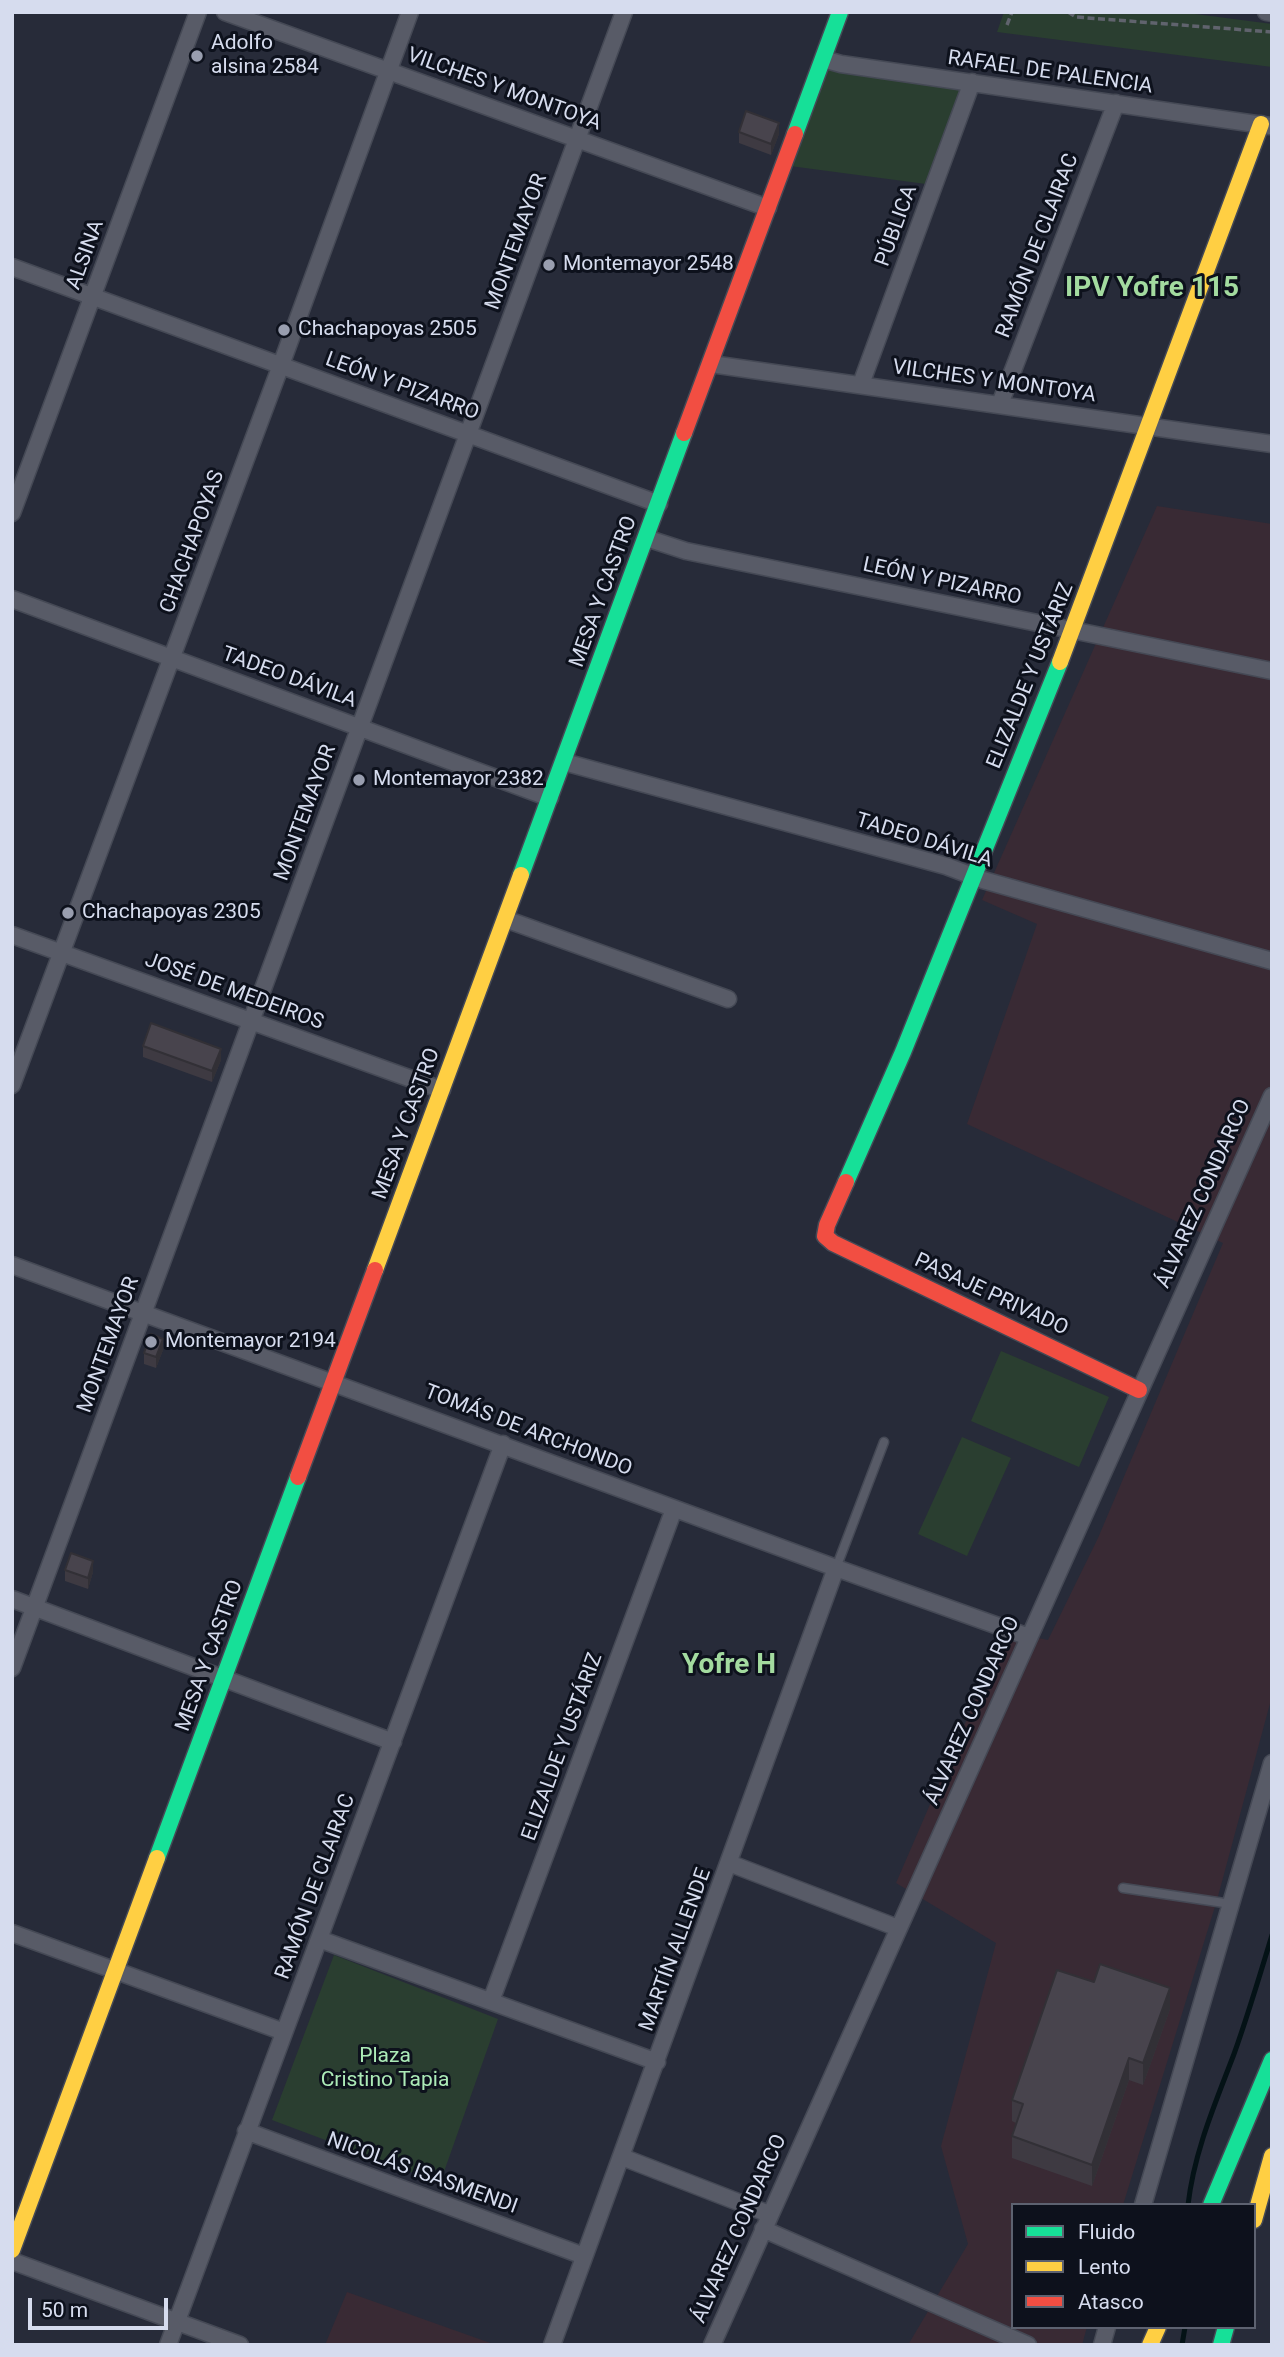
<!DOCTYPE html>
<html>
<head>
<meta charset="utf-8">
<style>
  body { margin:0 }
  #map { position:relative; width:1284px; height:2357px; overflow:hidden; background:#272b39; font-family:Roboto,sans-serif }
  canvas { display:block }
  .frame { position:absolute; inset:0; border:14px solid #d6dcee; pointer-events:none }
  .legend { position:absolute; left:1011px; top:2203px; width:245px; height:126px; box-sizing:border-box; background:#0d111c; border:2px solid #5d6270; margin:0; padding:9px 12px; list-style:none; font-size:21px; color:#d6dcee }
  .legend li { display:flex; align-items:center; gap:14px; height:35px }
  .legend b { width:35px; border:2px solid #5d6270 }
  .scale { position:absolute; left:28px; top:2298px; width:140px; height:32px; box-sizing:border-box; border:4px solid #d6dcee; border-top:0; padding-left:9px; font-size:21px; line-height:24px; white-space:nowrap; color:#d6dcee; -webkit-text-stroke:5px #0d111c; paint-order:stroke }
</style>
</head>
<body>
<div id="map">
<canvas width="1284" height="2357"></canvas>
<div class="frame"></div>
<ul class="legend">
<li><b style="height:9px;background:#16e098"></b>Fluido</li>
<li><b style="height:9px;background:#ffcf43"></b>Lento</li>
<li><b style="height:9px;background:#f24e42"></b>Atasco</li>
</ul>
<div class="scale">50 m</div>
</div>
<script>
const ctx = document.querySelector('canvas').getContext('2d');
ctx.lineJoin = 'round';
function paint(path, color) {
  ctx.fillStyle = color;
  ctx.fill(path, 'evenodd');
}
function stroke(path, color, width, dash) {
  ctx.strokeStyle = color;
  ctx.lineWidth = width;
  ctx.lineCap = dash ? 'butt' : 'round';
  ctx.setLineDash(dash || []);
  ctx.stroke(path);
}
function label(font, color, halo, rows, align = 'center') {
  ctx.font = font + ' Roboto,sans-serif';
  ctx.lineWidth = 6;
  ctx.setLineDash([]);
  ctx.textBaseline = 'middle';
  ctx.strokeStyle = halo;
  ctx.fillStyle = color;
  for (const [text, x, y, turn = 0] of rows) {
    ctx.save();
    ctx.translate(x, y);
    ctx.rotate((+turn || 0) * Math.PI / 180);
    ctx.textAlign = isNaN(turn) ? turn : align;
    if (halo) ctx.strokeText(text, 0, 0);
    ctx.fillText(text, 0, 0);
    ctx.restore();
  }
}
const industrial = new Path2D(`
  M1157 506 1272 524V1696L1217 1900 1123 2205H1013V2327H1087L1082 2345H908L968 2244 941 2146 996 1943 896 1883 1005 1631 1048 1640 1098 1538 1223 1243 967 1124 1037 924 982 900Z
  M347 2292 496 2345H325Z`);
const green = new Path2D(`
  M1004 12H1180L1272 24V67L997 32Z
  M826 69 964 89 926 184 790 166Z
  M1001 1351 1109 1397 1079 1467 971 1421Z
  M962 1437 1011 1458 967 1556 918 1534Z
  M334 1955 498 2019 440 2183 272 2120Z`);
const stream = new Path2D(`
  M1188 2205C1194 2152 1215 2104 1234 2054 1248 2015 1260 1975 1272 1935
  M1182 2345 1185 2327`);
const path = new Path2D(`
  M1068 12 1076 17 1272 32
  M1007 25 1012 12`);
const lane = new Path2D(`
  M836 1568 884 1442
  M1123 1888 1231 1904`);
const street = new Path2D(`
  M225 12 768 208
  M1266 12 1272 13
  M823 59 841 64 1270 126
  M12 267 659 504
  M711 364 1272 444
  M861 384 972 82
  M1000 404 1116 103
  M12 513 198 12
  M646 538 686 551 1272 671
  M12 599 550 798
  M564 762 946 866 983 880 1272 961
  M505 919 728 999
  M12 935 442 1090
  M12 1085 281 365 410 12
  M12 1265 836 1568 1029 1637
  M12 1599 393 1742
  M12 1668 624 12
  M729 1863 898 1928
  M12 1933 284 2032
  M319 1939 657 2062
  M491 2001 674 1509
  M246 2131 584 2256
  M622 2157 769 2214
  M1143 2205 1272 1763
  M763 2229 1028 2345
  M12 2261 240 2345
  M168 2345 503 1444
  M552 2345 836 1568
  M712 2345 1272 1096
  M1102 2345 1107 2327`);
const fast = new Path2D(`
  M795 134 840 12
  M521 875 684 433
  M846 1182 903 1052 1060 662
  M157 1858 298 1477
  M1211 2205 1272 2060
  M1221 2345 1226 2327`);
const slow = new Path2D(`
  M1060 662 1261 124
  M375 1270 521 875
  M1254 2220 1272 2156
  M12 2250 157 1858
  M1150 2345 1158 2327`);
const jam = new Path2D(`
  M684 433 795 134
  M846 1182 827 1225 825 1236 833 1243 1139 1390
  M298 1477 375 1270`);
const wall = new Path2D(`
  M739 132 779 134 771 155 739 143Z
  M143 1046 221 1060 212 1082 143 1057Z
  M163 1350 156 1368 144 1364V1353Z
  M65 1570 93 1572 88 1589 65 1581Z
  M1094 1982 1170 2009 1143 2085 1129 2080 1092 2186 1012 2158V2136L1016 2123 1012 2121V2100Z`);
const shadedWall = new Path2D(`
  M779 123V134L771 155V144Z
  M221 1049V1060L212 1082V1071Z
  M163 1339V1350L156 1368V1357Z
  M93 1561V1572L88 1589V1578Z
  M1170 1988V2009L1143 2085V2063Z
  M1129 2058V2080L1092 2186V2165Z`);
const building = new Path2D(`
  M746 111 779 123 771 144 739 132Z
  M151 1023 221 1049 212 1071 143 1046Z
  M151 1334 163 1339 156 1357 144 1353Z
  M71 1553 93 1561 88 1578 65 1570Z
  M1100 1964 1170 1988 1143 2063 1129 2058 1092 2165 1012 2136 1023 2104 1012 2100 1057 1970 1094 1982Z`);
const markers = [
  [197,56,7,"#999eaf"],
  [549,265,7,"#999eaf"],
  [284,330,7,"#999eaf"],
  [359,780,7,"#999eaf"],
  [68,913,7,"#999eaf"],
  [151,1342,7,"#999eaf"]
];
const poiNames = [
  ["Adolfo",211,44],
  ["alsina 2584",211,68],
  ["Montemayor 2548",563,265],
  ["Chachapoyas 2505",298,330],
  ["Montemayor 2382",373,780],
  ["Chachapoyas 2305",82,913],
  ["Montemayor 2194",165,1342]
];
const streetNames = [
  ["RAFAEL DE PALENCIA",1050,73,8],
  ["VILCHES Y MONTOYA",504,90,20],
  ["PÚBLICA",897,226,-70],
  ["MONTEMAYOR",517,242,-70],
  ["RAMÓN DE CLAIRAC",1038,246,-69],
  ["ALSINA",86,255,-70],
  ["VILCHES Y MONTOYA",994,382,8],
  ["LEÓN Y PIZARRO",402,387,20],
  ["CHACHAPOYAS",193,542,-70],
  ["LEÓN Y PIZARRO",942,582,12],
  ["MESA Y CASTRO",604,592,-70],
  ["ELIZALDE Y USTÁRIZ",1031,676,-68],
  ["TADEO DÁVILA",289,678,20],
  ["MONTEMAYOR",306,813,-70],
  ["TADEO DÁVILA",924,841,17],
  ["JOSÉ DE MEDEIROS",234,992,20],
  ["MESA Y CASTRO",407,1124,-70],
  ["ÁLVAREZ CONDARCO",1204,1194,-66],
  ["PASAJE PRIVADO",991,1295,25],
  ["MONTEMAYOR",109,1345,-70],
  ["TOMÁS DE ARCHONDO",528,1431,21],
  ["MESA Y CASTRO",210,1656,-70],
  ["ÁLVAREZ CONDARCO",973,1711,-66],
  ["ELIZALDE Y USTÁRIZ",563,1747,-70],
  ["RAMÓN DE CLAIRAC",316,1887,-70],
  ["MARTÍN ALLENDE",676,1950,-70],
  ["NICOLÁS ISASMENDI",422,2174,20],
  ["ÁLVAREZ CONDARCO",740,2229,-66]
];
const parkNames = [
  ["Plaza",385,2057],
  ["Cristino Tapia",385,2081]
];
const districtNames = [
  ["IPV Yofre 115",1152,289],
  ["Yofre H",729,1666]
];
paint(industrial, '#392a34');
paint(green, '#2a3e30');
stroke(stream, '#041216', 5);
stroke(lane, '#454955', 11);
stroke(street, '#454955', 19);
stroke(fast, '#454955', 19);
stroke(slow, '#454955', 19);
stroke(jam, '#454955', 19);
stroke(path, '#60636d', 3.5, [7, 3.5]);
stroke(lane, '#585b67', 8);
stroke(street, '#585b67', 16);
stroke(fast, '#16e098', 16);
stroke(slow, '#ffcf43', 16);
stroke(jam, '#f24e42', 16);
paint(wall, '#3e3a42');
paint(shadedWall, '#323036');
paint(building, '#48444d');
stroke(building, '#323036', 2);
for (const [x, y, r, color] of markers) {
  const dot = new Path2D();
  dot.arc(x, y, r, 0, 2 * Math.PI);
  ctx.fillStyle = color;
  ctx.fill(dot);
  stroke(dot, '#0d111c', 2.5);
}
label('21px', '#d6dcee', '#0d111c', poiNames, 'left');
label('21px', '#d6dcee', '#0d111c', streetNames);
label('21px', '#aceab7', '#0d111c', parkNames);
label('bold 28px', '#a3db9f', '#0d111c', districtNames);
</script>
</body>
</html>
